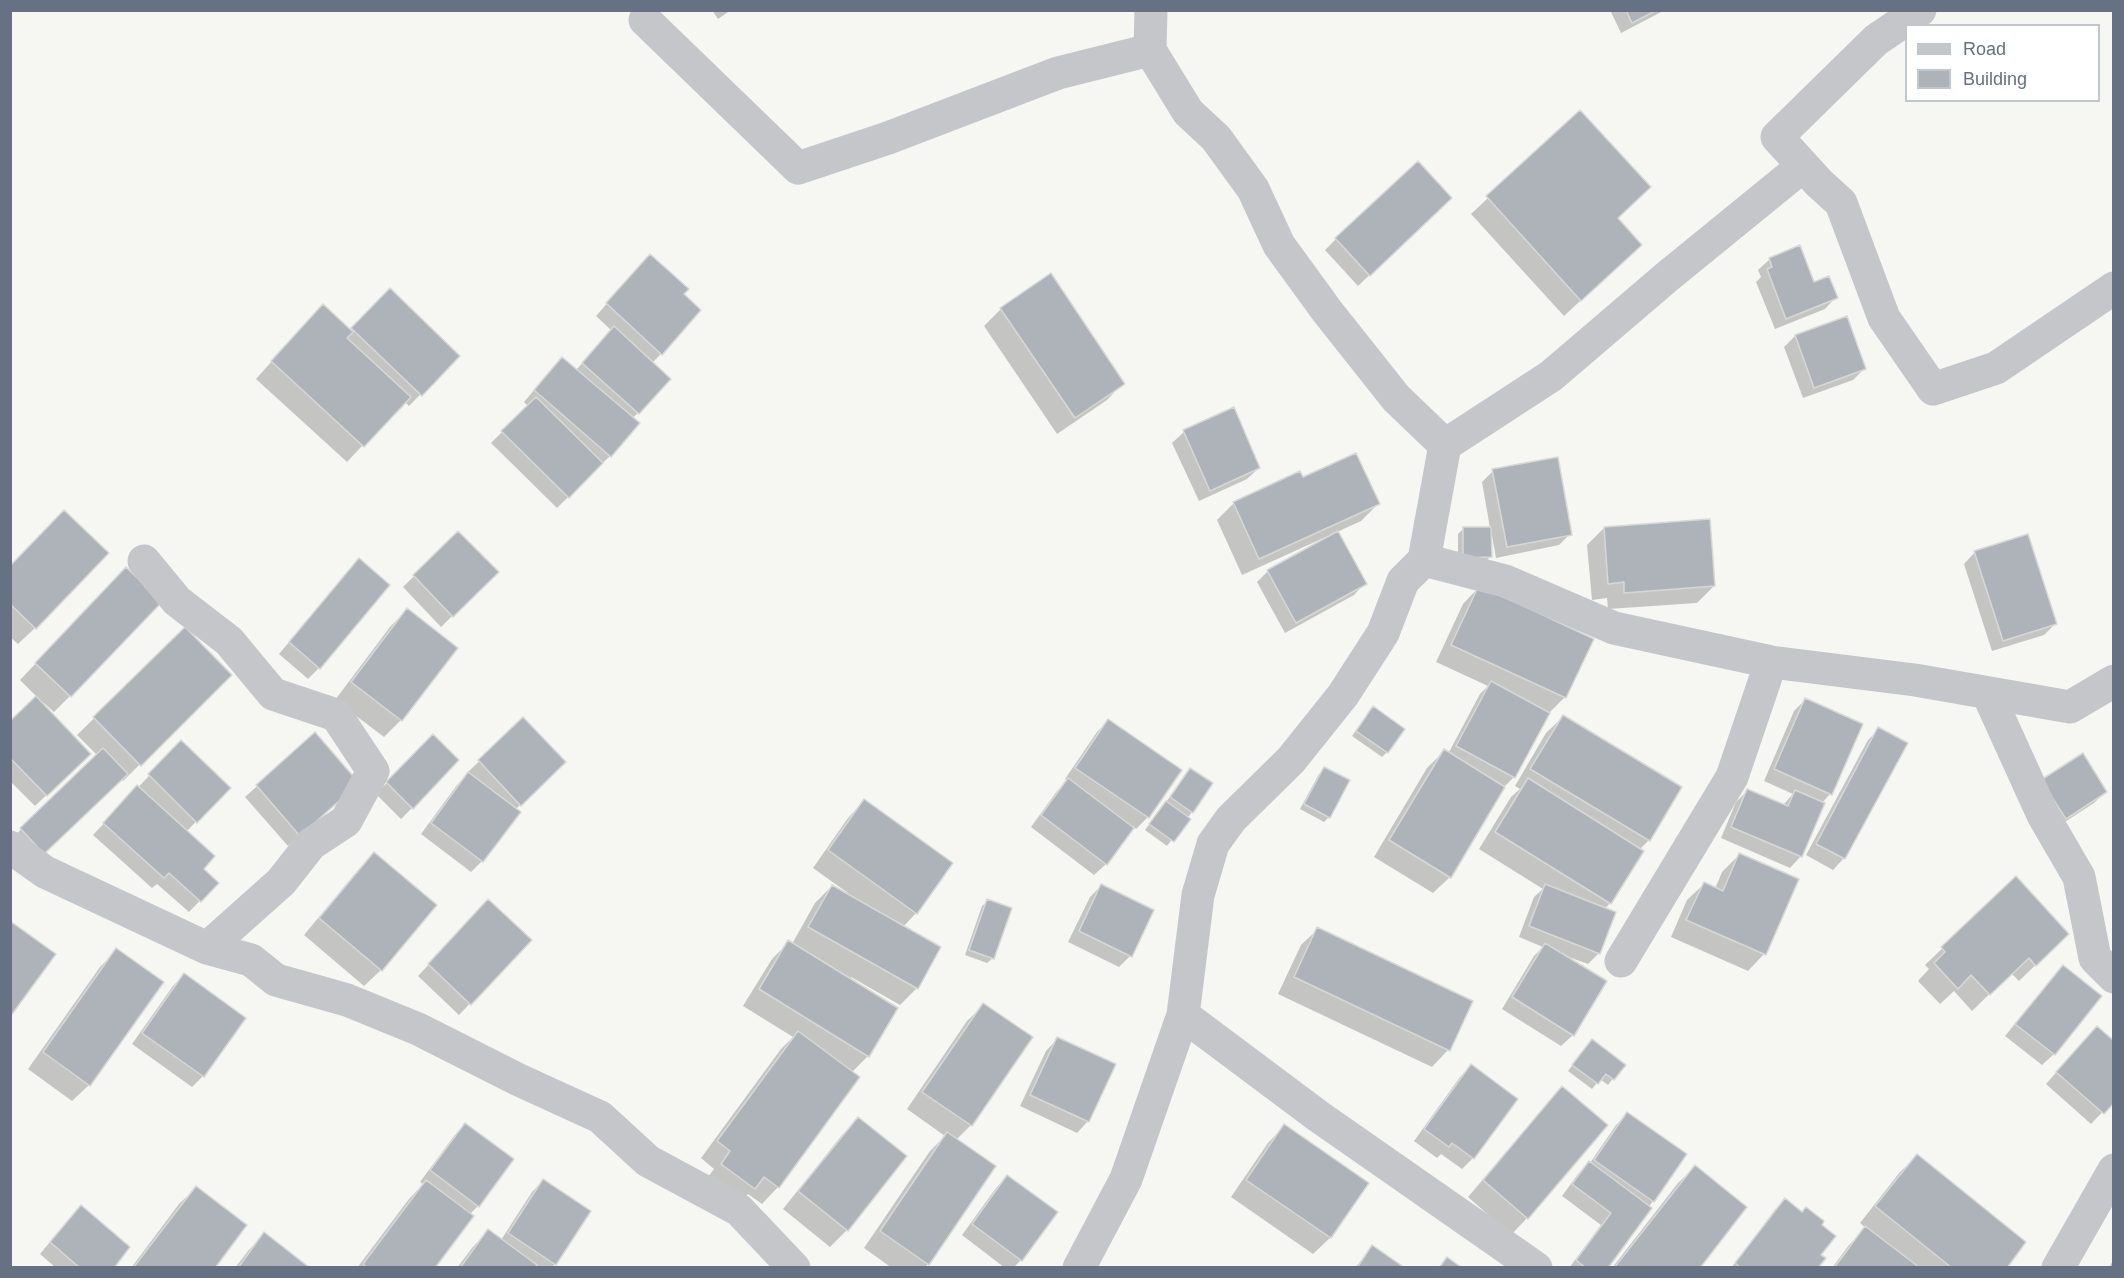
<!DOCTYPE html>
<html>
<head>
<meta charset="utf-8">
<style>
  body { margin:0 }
  #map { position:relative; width:2124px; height:1278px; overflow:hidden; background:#f6f6f3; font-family:Helvetica,sans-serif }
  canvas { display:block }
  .frame { position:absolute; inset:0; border:12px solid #667183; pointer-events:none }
  .legend { position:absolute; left:1905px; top:24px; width:195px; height:78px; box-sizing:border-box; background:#fff; border:2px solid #c2c6cd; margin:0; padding:8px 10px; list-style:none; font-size:18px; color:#667183 }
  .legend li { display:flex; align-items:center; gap:12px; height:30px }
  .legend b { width:30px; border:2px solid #c2c6cd }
</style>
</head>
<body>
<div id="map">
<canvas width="2124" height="1278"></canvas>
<div class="frame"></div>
<ul class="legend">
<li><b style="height:8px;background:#c4c6ca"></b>Road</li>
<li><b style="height:16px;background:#adb3b9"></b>Building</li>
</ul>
</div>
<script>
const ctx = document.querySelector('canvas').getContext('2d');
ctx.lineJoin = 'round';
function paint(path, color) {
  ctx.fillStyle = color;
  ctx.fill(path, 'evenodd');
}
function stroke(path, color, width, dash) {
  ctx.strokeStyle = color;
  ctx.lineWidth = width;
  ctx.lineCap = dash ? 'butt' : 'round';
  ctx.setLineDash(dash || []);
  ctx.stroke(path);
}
const shadow = new Path2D(`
  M712 10H731L718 19Z
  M1610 10H1665L1621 33Z
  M1488 198 1616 219 1623 261 1564 316 1471 214Z
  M1439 209 1358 286 1325 250 1336 239Z
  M1770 259 1813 284 1836 297 1825 309 1775 329 1756 282 1761 277 1758 270Z
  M639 267 682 294 661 354 652 363 669 379 632 419 610 456 557 508 491 443 528 406 524 402 551 370H576L612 331 596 316Z
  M390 290 458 356 409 406 404 401 347 462 256 379 306 323 350 331Z
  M1001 309 1123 383 1107 400 1057 434 984 326Z
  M1795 336 1864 369 1853 380 1803 398 1784 347Z
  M1233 409 1259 468 1247 479 1199 501 1172 443 1184 432Z
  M1493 471 1570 534 1559 545 1496 558 1492 536 1490 537V557L1485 562H1458V534L1463 529 1490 528 1482 482Z
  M1302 479 1378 504 1361 521 1337 532 1365 583 1354 595 1285 633 1257 582 1268 571 1329 538 1328 536 1242 575 1217 520 1234 503Z
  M1604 528 1714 586 1697 603 1608 609 1607 598 1592 600 1587 545Z
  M458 533 497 572 441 627 403 587Z
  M1975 552 2055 624 2044 635 1992 651 1964 564Z
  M10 568 35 628 18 644 10 637Z
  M348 572 319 668 308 679 279 654Z
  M109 586 70 696 54 712 44 703 42 705 89 754 35 806 10 781V723L37 697 20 680Z
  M1479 587 1565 697 1548 714 1514 777 1504 787 1450 877 1433 893 1374 857 1427 768 1444 751 1448 754 1480 694 1488 686 1436 662 1463 604Z
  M407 610 456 648 401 720 384 737 335 700 390 627Z
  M185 629 230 675 123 781 121 779 32 864 10 840 98 756 77 735Z
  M1805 700 1830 794 1822 803 1801 856 1790 868 1721 838 1736 802 1748 790 1783 805 1793 794 1764 781 1794 711Z
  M1373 708 1387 752 1382 757 1352 736Z
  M1563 717 1680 788 1649 840 1639 850 1610 903 1605 909 1599 953 1588 964 1566 956 1565 957 1573 1035 1561 1046 1502 1009 1534 956 1543 947 1519 937 1534 897 1543 889 1479 849 1511 797 1520 789 1515 786 1546 733Z
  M523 719 564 762 516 809 482 861 471 872 421 834 457 785 469 773 468 772Z
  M1108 721 1180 770 1148 817 1136 829 1133 826 1106 864 1094 875 1031 827 1057 791 1068 781 1065 779 1097 732Z
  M1879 729 1844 858 1833 870 1806 855 1868 740Z
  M315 734 346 794 288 846 245 797Z
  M433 736 412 808 401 819 376 794Z
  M181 742 229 788 186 832 202 870 217 883 189 912 157 884 152 888 93 835Z
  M1324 769 1329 817 1324 822 1300 809 1319 774Z
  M1190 770 1192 812 1167 846 1145 830Z
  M2031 792H2105L2094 803 2054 829Z
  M864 801 916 913 903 927 939 948 917 988 900 1005 851 977 850 980 868 1056 852 1072 778 1187 762 1204 748 1194 737 1205 705 1181 714 1169 701 1158 781 1049 793 1037 743 1006 772 959 789 942 792 944 815 903 832 886 847 895 848 893 813 868 848 818Z
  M375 854 381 970 364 986 304 935 358 870Z
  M1739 855 1797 880 1764 954 1748 971 1671 937 1687 900 1704 884 1715 889 1722 872Z
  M2016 878 2067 934 2019 981 2011 973 1972 1011 1954 991 1940 1004 1918 981 1929 969 1925 965Z
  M1101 886 1152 910 1130 956 1119 967 1068 942 1090 897Z
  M988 901 993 958 987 963 965 955 982 906Z
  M477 913 530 940 459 1015 418 976Z
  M1318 929 1471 1002 1448 1050 1432 1067 1278 994 1301 945Z
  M117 950 89 1085 72 1101 28 1069 100 967Z
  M2063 967 2100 996 2054 1054 2042 1065 2005 1036 2052 978Z
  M184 975 244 1018 203 1076 192 1087 132 1044 173 986Z
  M984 1005 971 1125 956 1140 928 1264 924 1268H892L864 1248 930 1151 945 1136 907 1109 967 1021Z
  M1057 1039 1114 1065 1088 1121 1077 1133 1020 1106 1046 1051Z
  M2086 1039 2114 1100 2091 1124 2046 1084Z
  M1587 1046 1623 1065 1608 1085 1600 1079 1592 1089 1568 1071Z
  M1471 1066 1473 1158 1462 1169 1441 1154 1437 1158 1414 1141 1460 1077Z
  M1562 1088 1527 1218 1511 1235 1468 1197 1546 1105Z
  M1627 1114 1685 1155 1606 1268H1569L1601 1225 1562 1196 1578 1174 1590 1163 1616 1125Z
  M858 1119 905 1156 847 1230 830 1247 783 1209 842 1135Z
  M465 1125 478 1206 469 1215 433 1268H357L409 1199 423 1184 420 1182 454 1136Z
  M1284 1126 1367 1183 1330 1238 1313 1254 1231 1197 1268 1143Z
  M1917 1156 2005 1268H1832L1849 1245 1866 1228 1860 1223 1900 1172Z
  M1695 1167 1698 1268H1612L1678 1183Z
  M1007 1177 1021 1260 1013 1268H1005L962 1235 996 1188Z
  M543 1181 555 1264 551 1268H457L472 1248 488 1231 501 1240 532 1192Z
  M196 1188 213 1268H131L179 1204Z
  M1785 1200 1819 1255 1817 1268H1731L1774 1211Z
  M70 1218 112 1268H56L40 1254Z
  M265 1234 307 1268H235L248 1251Z
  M1372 1247 1402 1268H1355Z
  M2114 1258V1268H2109Z`);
const building = new Path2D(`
  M1626 10H1657L1632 23Z
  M1580 110 1651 187 1618 218 1642 245 1581 301 1486 196Z
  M1418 161 1452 198 1370 276 1335 238Z
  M1800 245 1814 282 1829 276 1838 298 1786 319 1767 269 1772 267 1769 258Z
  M650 254 689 289 684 294 701 310 662 355 606 303Z
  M1051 273 1125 384 1075 418 1000 308Z
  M390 288 460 356 422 396 351 328Z
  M323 304 353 332 347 338 411 397 364 447 271 361Z
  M1847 316 1866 369 1814 388 1795 335Z
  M614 326 671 379 639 414 582 363Z
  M562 357 640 423 611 457 534 390Z
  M536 397 603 463 569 498 501 431Z
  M1234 407 1260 468 1210 491 1183 430Z
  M1356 453 1380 504 1259 559 1233 502 1300 471 1303 477Z
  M1558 457 1572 535 1507 547 1492 469Z
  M64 510 109 553 36 629 10 604V566Z
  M1710 519 1715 586 1624 593V582L1608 584 1604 527Z
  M1463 527H1491L1492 557 1463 558Z
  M458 531 499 572 453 617 413 575Z
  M1338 531 1367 584 1296 623 1267 570Z
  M2028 534 2057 624 2003 641 1974 551Z
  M359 558 390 585 320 669 289 642Z
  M126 567 162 602 71 697 35 663Z
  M1479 585 1594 639 1566 698 1451 645Z
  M407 608 458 648 402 721 351 682Z
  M185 627 232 675 141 766 93 717Z
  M1491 681 1550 713 1515 778 1456 746Z
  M36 696 91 754 47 796 12 760 10 761V721Z
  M1805 698 1863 724 1832 795 1774 769Z
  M1373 706 1405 729 1388 753 1356 731Z
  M1563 715 1682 787 1650 841 1530 769Z
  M523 717 566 762 521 806 478 760Z
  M1108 719 1182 770 1149 818 1075 768Z
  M1878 727 1908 743 1845 859 1816 844Z
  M315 732 359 783 300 836 256 785Z
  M433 734 459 760 413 809 386 782Z
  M181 740 231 788 197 823 148 774Z
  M103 748 128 774 44 854 20 828Z
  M1444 749 1505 787 1451 878 1389 840Z
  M2083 753 2107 792 2066 819 2041 780Z
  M1324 767 1350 780 1330 818 1304 804Z
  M1190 768 1213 783 1193 813 1170 797Z
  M468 772 521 812 483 862 431 823Z
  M1068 778 1134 828 1107 865 1041 815Z
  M1528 778 1644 851 1611 904 1495 832Z
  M137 785 215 856 204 869 219 883 201 902 169 873 164 878 103 823Z
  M1747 789 1788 806 1795 790 1825 803 1802 857 1731 827Z
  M864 799 953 863 917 914 828 850Z
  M1166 801 1191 819 1174 842 1149 824Z
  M374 852 437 905 382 971 319 918Z
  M1739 853 1799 879 1766 955 1686 920 1704 882 1723 891Z
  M2016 876 2069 934 2036 966 2029 958 1990 995 1971 975 1958 989 1934 963 1945 952 1941 947Z
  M1101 884 1154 910 1132 957 1079 931Z
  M1545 884 1616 912 1600 954 1529 926Z
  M832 885 941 947 918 989 808 927Z
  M488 899 532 940 471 1005 428 964Z
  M987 899 1012 908 994 959 969 950Z
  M10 921 56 954 10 1017Z
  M1317 927 1473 1001 1450 1051 1294 977Z
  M788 940 898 1008 869 1057 759 989Z
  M1545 943 1607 981 1574 1036 1512 997Z
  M116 948 164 982 90 1086 43 1052Z
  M2063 965 2102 996 2055 1055 2015 1024Z
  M184 973 246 1018 204 1077 142 1033Z
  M983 1003 1033 1037 972 1126 922 1092Z
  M2097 1026 2114 1041V1103L2104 1114 2056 1072Z
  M798 1031 860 1077 779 1188 764 1177 755 1189 721 1164 730 1151 717 1141Z
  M1057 1037 1116 1064 1089 1122 1030 1095Z
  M1592 1039 1626 1065 1614 1080 1606 1074 1598 1084 1572 1065Z
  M1471 1064 1518 1099 1474 1159 1452 1143 1449 1147 1424 1129Z
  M1562 1086 1608 1125 1528 1219 1483 1180Z
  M1627 1112 1687 1154 1654 1202 1594 1160Z
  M858 1117 907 1156 848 1231 798 1191Z
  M465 1123 514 1159 479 1207 430 1170Z
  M1284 1124 1369 1183 1331 1238 1246 1180Z
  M947 1132 996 1166 929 1265 880 1231Z
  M1917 1154 2026 1242 2007 1268H1952L1875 1206Z
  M1589 1161 1652 1208 1608 1268H1586L1576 1260 1611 1213 1572 1184Z
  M1695 1165 1747 1207 1700 1268H1614Z
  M1007 1175 1058 1212 1022 1261 972 1224Z
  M543 1179 591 1211 556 1265 508 1233Z
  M426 1180 474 1216 435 1268H367L363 1264Z
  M196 1186 247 1225 215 1268H133Z
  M1785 1198 1802 1212 1806 1207 1824 1221 1822 1225 1836 1236 1821 1255 1826 1258 1818 1268H1741L1735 1263Z
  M81 1205 130 1247 114 1268H80L50 1242Z
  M1865 1226 1920 1268H1834Z
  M488 1229 537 1265 535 1268H460Z
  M264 1232 310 1268H238Z
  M1372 1245 1405 1268H1357Z
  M1447 1257 1462 1268H1439Z`);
const street = new Path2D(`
  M1920 10 1876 40 1777 137 1819 183 1841 203 1884 318 1933 389 1996 368 2114 288
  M645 20 798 168 888 138 1058 73 1150 50
  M1445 445 1551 376 1668 276 1803 166
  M1424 560 1505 581 1614 628 1771 662 1915 680 2070 707 2114 681
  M144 561 177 601 229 641 273 694 336 715 373 771 346 821 311 844 281 882 207 948 251 960 276 980 347 1000 418 1029 519 1080 600 1117 648 1161 739 1210 794 1268
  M1988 694 2043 815 2079 877 2095 958 2114 977
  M10 847 45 872 207 948
  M1621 961 1732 777 1771 662
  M1183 1015 1318 1116 1536 1268
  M1079 1268 1126 1179 1183 1015 1198 895 1213 844 1231 819 1291 760 1343 695 1383 633 1403 581 1424 560 1445 445 1396 398 1327 311 1279 245 1253 189 1216 138 1188 112 1150 50 1151 10
  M2058 1268 2114 1170`);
paint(shadow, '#0003');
paint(building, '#adb3b9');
stroke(building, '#d7d8d5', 1.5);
stroke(street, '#c4c6ca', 33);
</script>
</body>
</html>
